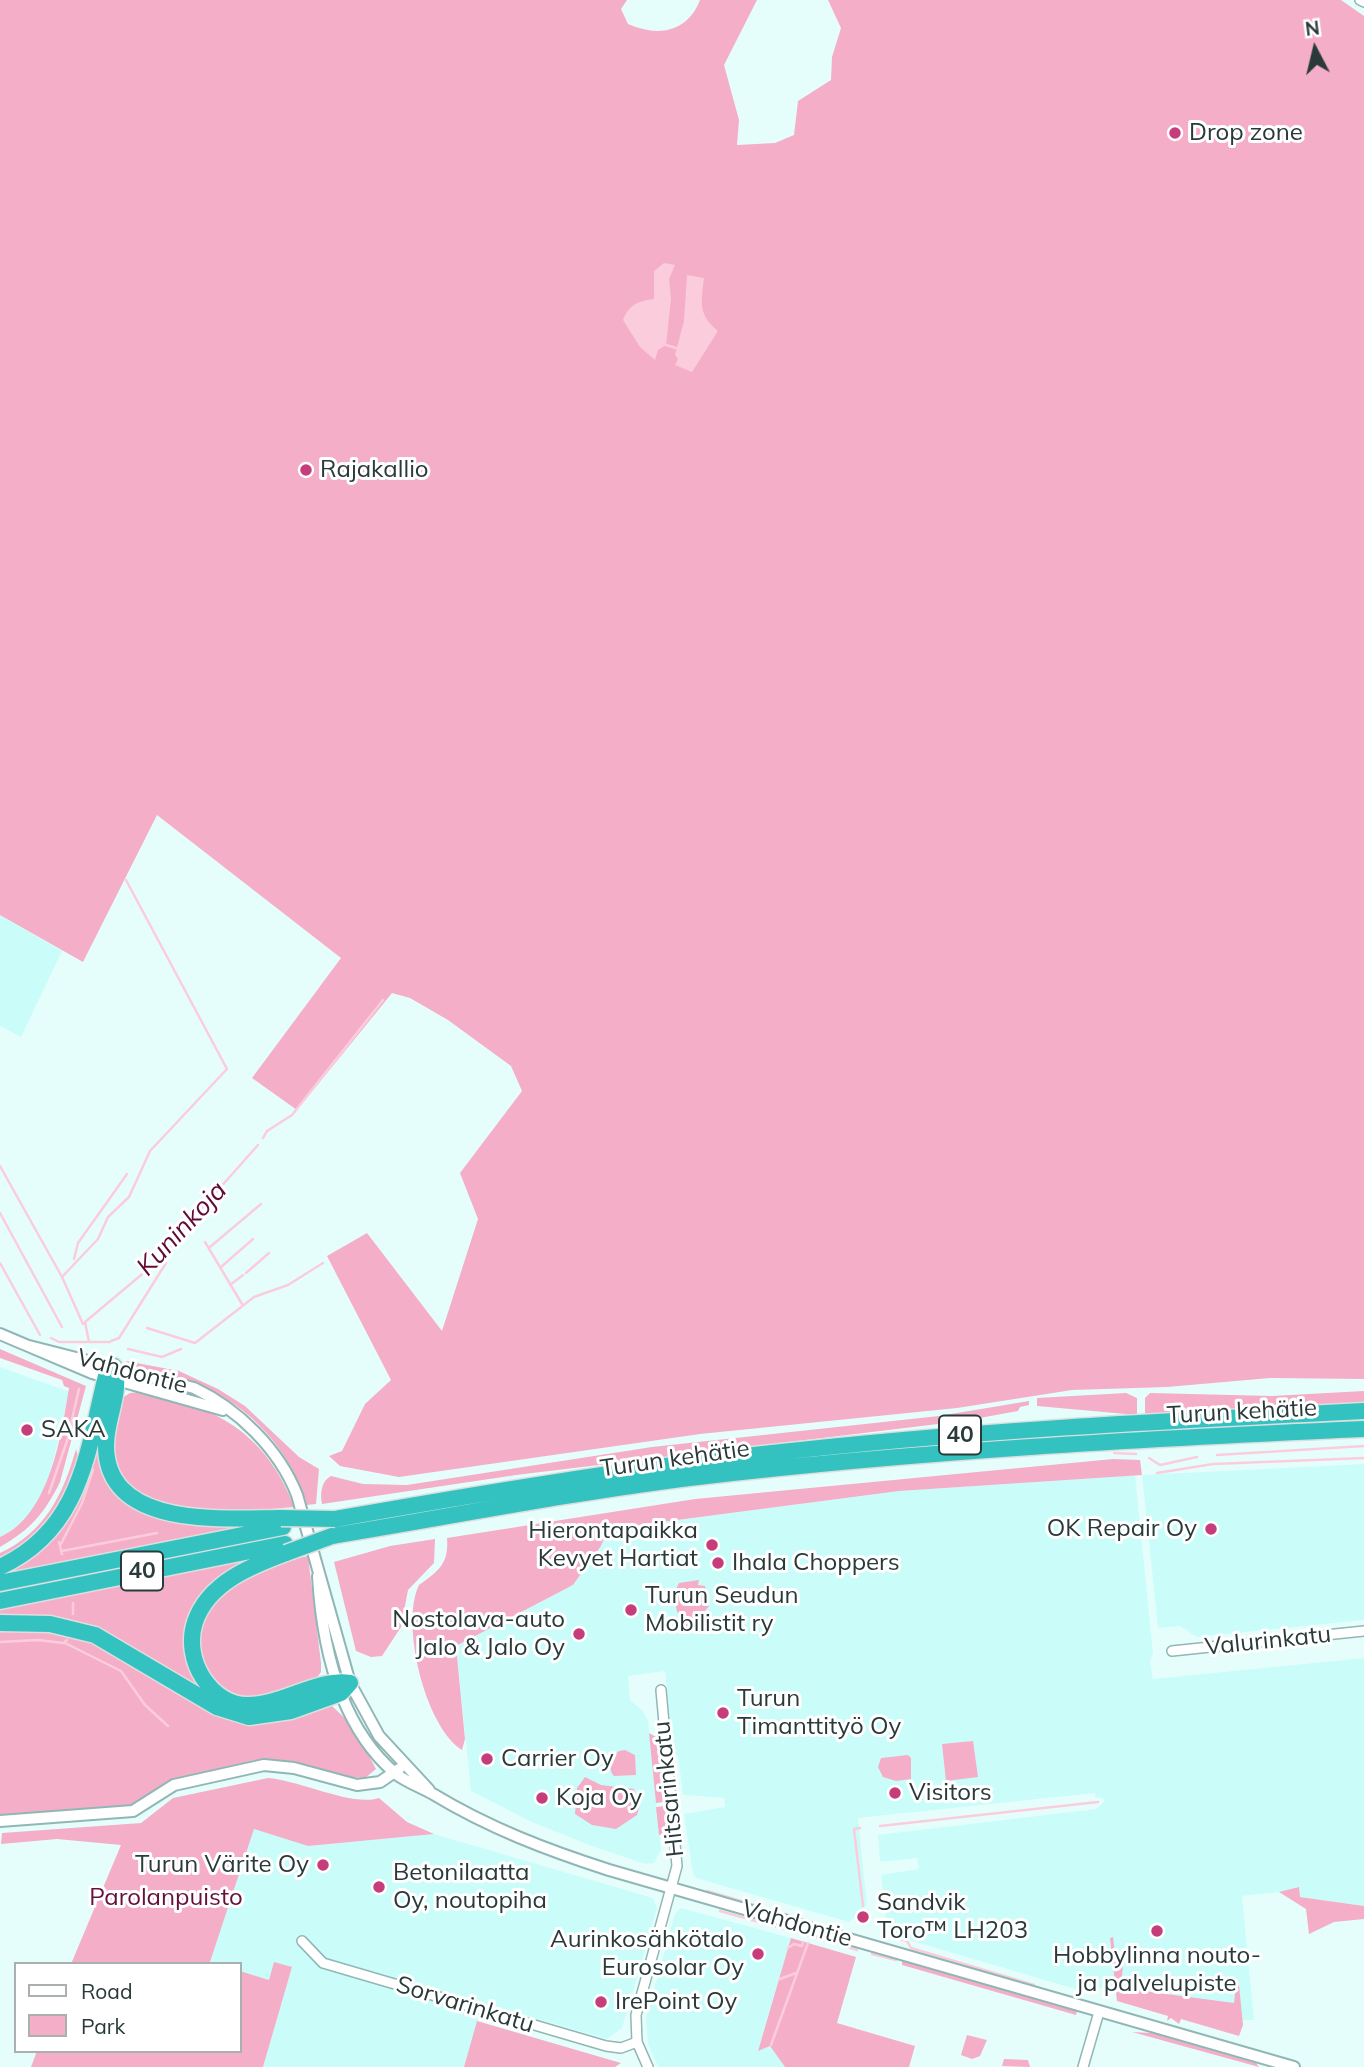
<!DOCTYPE html>
<html>
<head>
<meta charset="utf-8">
<style>
  body { margin:0 }
  #map { position:relative; width:1364px; height:2067px; overflow:hidden; background:#e5fefc; font-family:Mulish,sans-serif }
  canvas { display:block }
  .legend { position:absolute; left:14px; top:1962px; width:228px; height:91px; box-sizing:border-box; background:#fff; border:2px solid #aab0b0; margin:0; padding:9px 12px; list-style:none; font-size:21px; color:#2a3a3a }
  .legend li { display:flex; align-items:center; gap:14px; height:35px }
  .legend b { width:35px; border:2px solid #aab0b0 }
  .north { position:absolute; left:1280px; top:14px; width:70px; height:70px; -webkit-text-stroke:5px #fff; paint-order:stroke; rotate:353deg; font-size:19px; font-weight:700; line-height:28px; text-align:center; color:#2a3a3a }
  .north::after { content:''; display:block; margin:auto; width:24px; height:32px; background:#2a3a3a; clip-path:polygon(50% 0,100% 100%,50% 72%,0 100%) }
</style>
</head>
<body>
<div id="map">
<canvas width="1364" height="2067"></canvas>
<ul class="legend">
<li><b style="height:9px;background:#fff"></b>Road</li>
<li><b style="height:19px;background:#f5aec7"></b>Park</li>
</ul>
<div class="north">N</div>
</div>
<script>
const ctx = document.querySelector('canvas').getContext('2d');
ctx.lineJoin = 'round';
function paint(path, color) {
  ctx.fillStyle = color;
  ctx.fill(path, 'evenodd');
}
function stroke(path, color, width, dash) {
  ctx.strokeStyle = color;
  ctx.lineWidth = width;
  ctx.lineCap = dash ? 'butt' : 'round';
  ctx.setLineDash(dash || []);
  ctx.stroke(path);
}
function label(font, color, halo, rows, align = 'center') {
  ctx.font = font + ' Mulish,sans-serif';
  ctx.lineWidth = 6;
  ctx.setLineDash([]);
  ctx.textBaseline = 'middle';
  ctx.strokeStyle = halo;
  ctx.fillStyle = color;
  for (const [text, x, y, turn = 0] of rows) {
    ctx.save();
    ctx.translate(x, y);
    ctx.rotate((+turn || 0) * Math.PI / 180);
    ctx.textAlign = isNaN(turn) ? turn : align;
    if (halo) ctx.strokeText(text, 0, 0);
    ctx.fillText(text, 0, 0);
    ctx.restore();
  }
}
const built = new Path2D(`
  M0 915 62 951 21 1037 0 1026Z
  M0 1367 70 1392 47 1485 28 1516 0 1540Z
  M1364 1464V1620L1197 1637 1180 1626 1158 1628 1142 1475Z
  M1135 1475 1153 1653 1150 1662 1153 1679 1364 1658V1906L1300 1897 1298 1887 1288 1891 1242 1896 1254 2020H1232L1117 2001 1115 1986 1082 1991 892 1935 886 1920 881 1875 919 1869 917 1858 880 1862 878 1835 1096 1809 1105 1801 1102 1798 1095 1797V1793L858 1818 867 1905 849 1922 696 1878 693 1874 684 1814 725 1807 724 1798 683 1795 678 1755H674L665 1671 628 1676 630 1700 642 1710 648 1720 661 1850 654 1863 645 1864 589 1845 532 1822 471 1791 456 1646 573 1585 601 1546 607 1529 899 1491Z
  M254 1829 308 1846 434 1834 653 1898 657 1909 622 2028 607 2039 483 2003 464 2067H263L292 1967 269 1980 240 1971V1964L210 1962Z
  M681 1908 791 1938 758 2050 770 2046 785 2067H659L656 2062 648 2044 646 2018 675 1914Z`);
const green = new Path2D(`
  M0 0H627L621 9 628 24C658 37 687 33 700 0H757L724 65 739 120 737 145 775 143 794 135 798 101 831 80 832 57 841 28 828 0H1341L1364 16V1379L1270 1378 1167 1387 1072 1390 957 1408 700 1434 399 1477 340 1466 329 1456 342 1451 365 1404 391 1380 327 1256 367 1233 442 1331 478 1219 460 1173 522 1091 511 1066 448 1020 410 998 392 993 297 1110 252 1078 341 958 157 815 83 962 0 915Z
  M0 1349 86 1386 60 1482C45 1513 30 1530 0 1547V1537C50 1515 61 1436 69 1388L64 1386 62 1380 0 1358Z
  M126 1361 179 1371 218 1389 245 1406 299 1457 319 1469 316 1504 306 1505C293 1453 249 1404 198 1385 177 1376 153 1372 130 1366Z
  M1364 1391V1402L1145 1414V1398L1150 1393 1272 1396Z
  M130 1393C147 1390 162 1396 178 1401 236 1417 273 1450 294 1507L225 1513 155 1505 122 1481 110 1445 122 1398Z
  M1126 1393 1137 1398V1415L1037 1406V1398Z
  M1029 1401V1405L1020 1407 1018 1411 963 1421 516 1475 322 1504C320 1494 321 1481 331 1476L363 1484 407 1485 652 1447 939 1416Z
  M104 1405 122 1495 246 1525 0 1576 49 1540Z
  M76 1449C85 1474 59 1514 41 1532 30 1544 13 1552 0 1561V1553C45 1532 63 1495 76 1449Z
  M1113 1459 1140 1460 1142 1475 899 1491 608 1529 601 1546 573 1585 456 1646 465 1739 462 1750C425 1727 400 1623 419 1585 439 1571 449 1563 447 1538L695 1499Z
  M284 1532V1537L0 1594V1592Z
  M435 1539 434 1563 408 1590 401 1627 382 1656 371 1657 356 1651 334 1562 390 1546Z
  M308 1556 321 1663V1672L312 1684 260 1700 227 1694 201 1664 198 1628 221 1590 281 1562Z
  M255 1557 235 1569 186 1642 235 1709 121 1643 0 1618V1608Z
  M699 1580 698 1585 705 1586 709 1606 688 1632C678 1620 670 1597 679 1583Z
  M0 1629 51 1630 89 1640 219 1715C255 1728 294 1713 331 1705L354 1727 376 1769 365 1778 347 1777 293 1761 255 1760 168 1781 133 1806 0 1816Z
  M649 1733 658 1738 664 1802 656 1803Z
  M973 1741 978 1777 946 1781 942 1744Z
  M625 1750 635 1755 636 1775 614 1776C607 1768 611 1757 619 1751Z
  M908 1755 911 1758V1779L896 1781 883 1777 878 1767 881 1758Z
  M585 1777 601 1785 634 1789 640 1805 637 1815 616 1829 592 1825 575 1814 577 1788Z
  M268 1778C299 1780 352 1807 379 1798L407 1822 434 1834 308 1846 254 1829 210 1962 214 1964H71L121 1845 57 1839 1 1844 2 1833 141 1823 173 1798Z
  M665 1806 668 1833 659 1835 656 1807Z
  M1299 1887 1300 1897 1364 1906V1919L1334 1922 1309 1934 1306 1909 1279 1892Z
  M1113 1937 1115 1954 1123 1965 1121 1988 1234 2003 1236 1985H1239L1243 2025 1239 2036 1181 2019 1179 2024 1171 2018 1167 2021 1168 2016 1117 2001 1110 1938Z
  M791 1938 856 1957 837 2023 915 2046 909 2067H785L770 2046 758 2051Z
  M902 1959 1077 2011 1076 2015 902 1965Z
  M274 1962 292 1967 263 2067H31L37 2051H240V1971L269 1980Z
  M477 2021 621 2063 615 2067H464Z
  M1132 2032 1152 2033 1256 2063 1259 2067Z
  M967 2035 987 2040 980 2056 972 2059 961 2055Z
  M1004 2059 1028 2060 1030 2067 1002 2066Z`);
const water = new Path2D(`
  M664 263 675 265 669 279 671 299 666 345 658 350 655 360 640 347 623 320C629 304 639 301 654 299V271Z
  M687 275 704 278C701 302 698 315 718 331L692 372 675 365 678 359 675 355 684 321Z`);
const stream = new Path2D(`
  M666 345 676 348
  M263 1138 267 1131 292 1115 383 1000
  M0 1166 62 1277 83 1324
  M0 1213 62 1327
  M205 1242 242 1304
  M210 1247 261 1204
  M74 1259 78 1243 127 1174
  M0 1263 40 1335
  M221 1267 253 1239
  M246 1273 269 1253
  M62 1277 98 1239 108 1217 129 1197 150 1151 227 1069 126 880
  M230 1285 243 1275
  M147 1328 195 1343 254 1297 288 1285 323 1263
  M51 1338 59 1342H110
  M111 1341 119 1338 166 1263
  M89 1342 85 1322 165 1255 186 1226 258 1145
  M128 1349 162 1357 181 1349
  M1114 1453 1136 1454
  M1217 1455 1364 1446
  M1149 1458 1160 1465 1197 1457
  M1157 1473 1213 1464 1364 1458
  M49 1493 67 1441 79 1389
  M59 1542 62 1554
  M61 1544 82 1503 93 1470
  M62 1551 157 1533
  M73 1603V1614
  M0 1642 38 1640 63 1643 67 1640
  M65 1643 121 1671 145 1705 168 1726
  M880 1826 1098 1802
  M860 1828 854 1829 863 1906
  M707 1891 809 1921
  M720 1911 838 1944
  M899 1939 907 1941 911 1948 1034 1985
  M845 1946 857 1950
  M788 1948 794 1944 802 1946 803 1942
  M872 1954 896 1960
  M780 1979 796 1973
  M771 2045 808 1943`);
const minor = new Path2D(`
  M1360 0 1364 2
  M1172 1651 1364 1631
  M302 1941 323 1963 606 2046 621 2048 637 2042
  M648 2067 637 2042 636 2015 677 1866 661 1690
  M1083 2067 1099 2012`);
const tertiary = new Path2D(`
  M0 1334 92 1373 223 1410
  M29 1346 194 1388C238 1409 279 1449 297 1495L350 1683 379 1736 429 1790
  M318 1576C322 1645 339 1726 396 1774 408 1783 421 1787 433 1794 489 1828 547 1850 609 1870L1294 2067
  M0 1821 133 1811 174 1785 264 1765 294 1768 357 1785 380 1782 399 1769`);
const trunk = new Path2D(`
  M114 1366C122 1393 106 1418 106 1445 106 1530 225 1518 281 1518
  M335 1519C477 1494 620 1470 763 1454 963 1431 1163 1421 1364 1411
  M332 1536C453 1516 575 1492 698 1477 919 1451 1141 1439 1364 1429
  M286 1553C251 1566 208 1583 195 1622 189 1640 192 1661 203 1678 245 1740 302 1675 350 1683
  M0 1567C81 1530 87 1453 106 1376L114 1366
  M0 1583 283 1527
  M0 1601 285 1544
  M0 1623 50 1624 95 1635 217 1707 249 1717 291 1711 341 1693 350 1683`);
const trunkBridge = new Path2D(`
  M281 1518 335 1519
  M286 1553 332 1536`);
const markers = [
  [1175,133,7,"#c53d7a"],
  [306,470,7,"#c53d7a"],
  [27,1430,7,"#c53d7a"],
  [1211,1529,7,"#c53d7a"],
  [712,1545,7,"#c53d7a"],
  [718,1563,7,"#c53d7a"],
  [631,1610,7,"#c53d7a"],
  [579,1634,7,"#c53d7a"],
  [723,1713,7,"#c53d7a"],
  [487,1759,7,"#c53d7a"],
  [895,1793,7,"#c53d7a"],
  [542,1798,7,"#c53d7a"],
  [323,1865,7,"#c53d7a"],
  [379,1887,7,"#c53d7a"],
  [863,1917,7,"#c53d7a"],
  [1157,1931,7,"#c53d7a"],
  [758,1954,7,"#c53d7a"],
  [601,2002,7,"#c53d7a"]
];
const shields = [
  [960,1435,42],
  [142,1571,42]
];
const shieldNames = [
  ["40",960,1435],
  ["40",142,1571]
];
const poiNames = [
  ["Drop zone",1189,133],
  ["Rajakallio",320,470],
  ["SAKA",41,1430],
  ["OK Repair Oy",1197,1529,"right"],
  ["Hierontapaikka",698,1531,"right"],
  ["Kevyet Hartiat",698,1559,"right"],
  ["Ihala Choppers",732,1563],
  ["Turun Seudun",645,1596],
  ["Mobilistit ry",645,1624],
  ["Nostolava-auto",565,1620,"right"],
  ["Jalo & Jalo Oy",565,1648,"right"],
  ["Turun",737,1699],
  ["Timanttityö Oy",737,1727],
  ["Carrier Oy",501,1759],
  ["Visitors",909,1793],
  ["Koja Oy",556,1798],
  ["Turun Värite Oy",309,1865,"right"],
  ["Betonilaatta",393,1873],
  ["Oy, noutopiha",393,1901],
  ["Sandvik",877,1903],
  ["Toro™ LH203",877,1931],
  ["Aurinkosähkötalo",744,1940,"right"],
  ["Eurosolar Oy",744,1968,"right"],
  ["Hobbylinna nouto-",1157,1956,"center"],
  ["ja palvelupiste",1157,1984,"center"],
  ["IrePoint Oy",615,2002]
];
const streetNames = [
  ["Vahdontie",132,1372,15],
  ["Turun kehätie",1242,1412,-3],
  ["Turun kehätie",675,1459,-8],
  ["Valurinkatu",1268,1641,-6],
  ["Hitsarinkatu",669,1789,-96],
  ["Vahdontie",797,1924,16],
  ["Sorvarinkatu",465,2005,17]
];
const parkNames = [
  ["Parolanpuisto",166,1898]
];
const waterNames = [
  ["Kuninkoja",182,1229,-47]
];
paint(built, '#cafdfa');
paint(green, '#f5aec7');
paint(water, '#fbcddc');
stroke(stream, '#fbcddc', 2.5);
stroke(minor, '#90b7b5', 12);
stroke(tertiary, '#90b7b5', 14);
stroke(trunk, '#dddfdf', 19);
stroke(minor, '#fff', 9);
stroke(tertiary, '#fff', 10);
stroke(trunk, '#34c2c0', 16);
stroke(trunkBridge, '#dddfdf', 19, []);
stroke(trunkBridge, '#34c2c0', 16);
for (const [x, y, r, color] of markers) {
  const dot = new Path2D();
  dot.arc(x, y, r, 0, 2 * Math.PI);
  ctx.fillStyle = color;
  ctx.fill(dot);
  stroke(dot, '#fff', 2.5);
}
for (const [x, y, w] of shields) {
  const box = new Path2D();
  box.roundRect(x - w / 2, y - 19.5, w, 39, 5);
  ctx.fillStyle = '#fff';
  ctx.fill(box);
  stroke(box, '#2a3a3a', 2);
}
label('bold 23px', '#2a3a3a', null, shieldNames);
label('24px', '#2a3a3a', '#fff', poiNames, 'left');
label('24px', '#2a3a3a', '#fff', streetNames);
label('24px', '#641039', '#fff', parkNames);
label('italic 26px', '#600a35', '#fff', waterNames);
</script>
</body>
</html>
